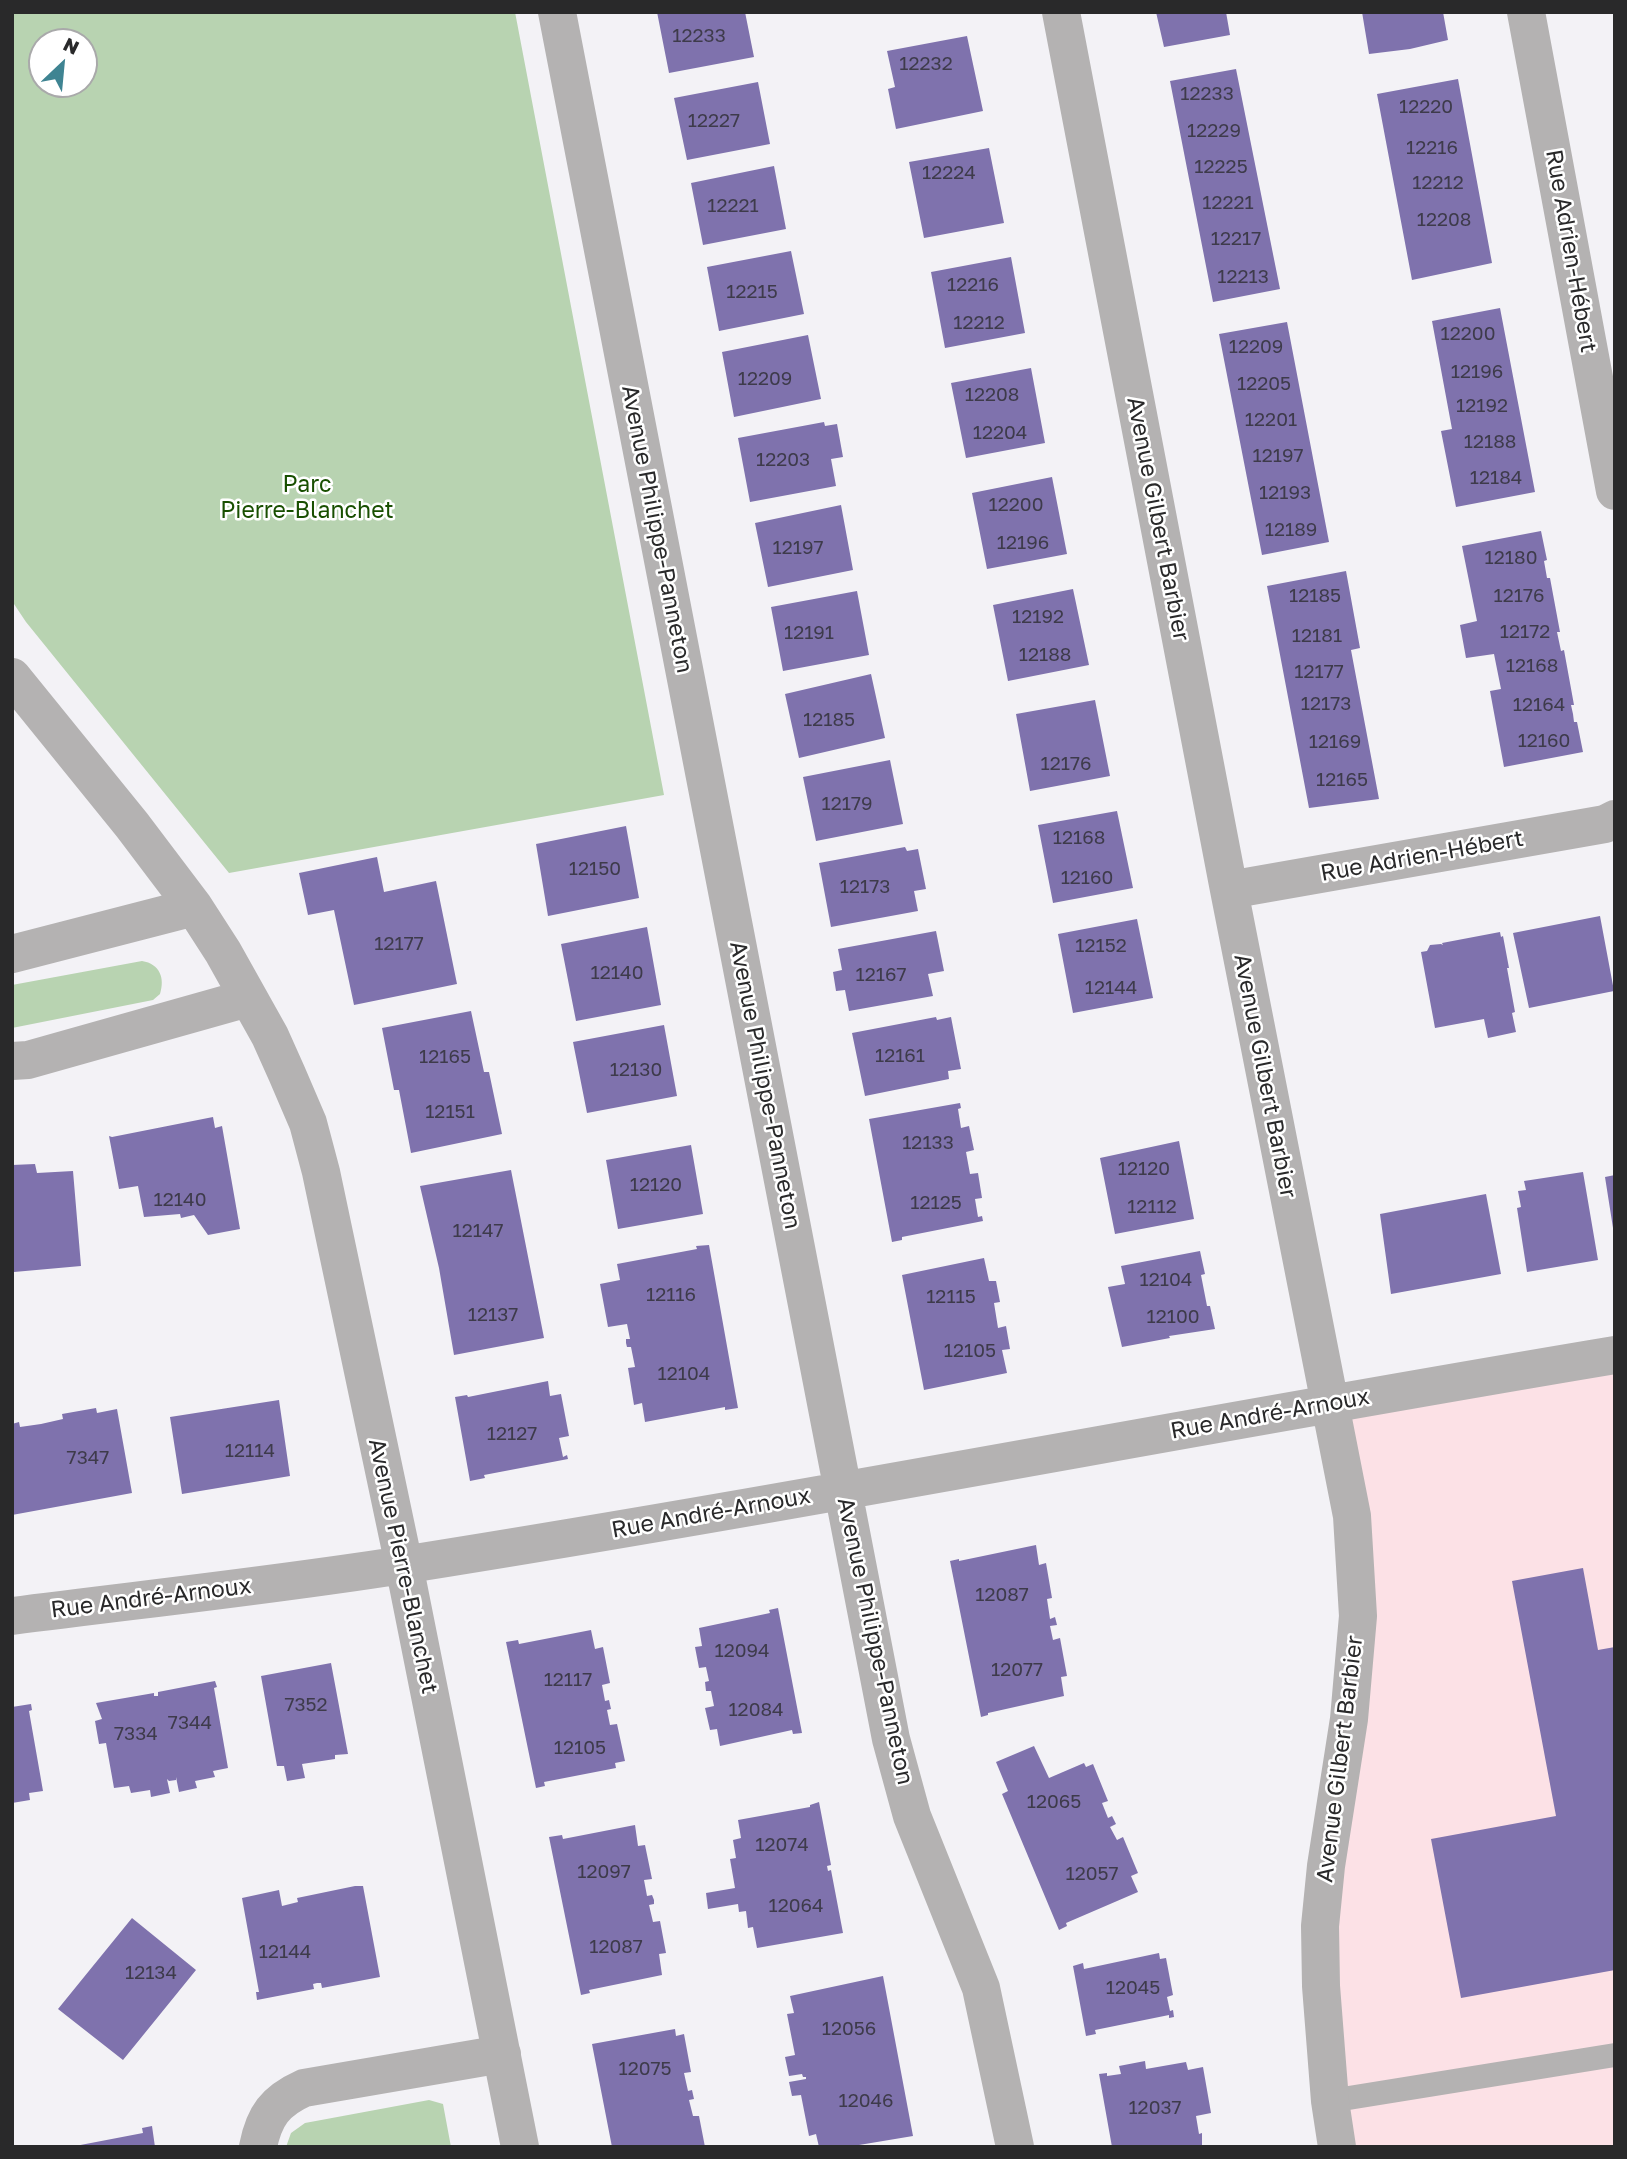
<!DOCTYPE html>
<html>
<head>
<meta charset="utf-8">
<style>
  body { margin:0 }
  #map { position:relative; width:1627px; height:2159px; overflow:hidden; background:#f3f2f6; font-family:"Golos Text",sans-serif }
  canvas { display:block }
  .frame { position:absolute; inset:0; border:14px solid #29292a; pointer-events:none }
  .north { position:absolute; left:28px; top:28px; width:70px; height:70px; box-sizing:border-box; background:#fff; border:2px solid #a9a9aa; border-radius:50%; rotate:26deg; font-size:19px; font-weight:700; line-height:28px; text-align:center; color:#29292a }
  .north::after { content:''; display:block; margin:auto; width:24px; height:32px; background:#3f8492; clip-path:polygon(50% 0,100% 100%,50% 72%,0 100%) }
</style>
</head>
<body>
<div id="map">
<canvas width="1627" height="2159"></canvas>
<div class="frame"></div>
<div class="north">N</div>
</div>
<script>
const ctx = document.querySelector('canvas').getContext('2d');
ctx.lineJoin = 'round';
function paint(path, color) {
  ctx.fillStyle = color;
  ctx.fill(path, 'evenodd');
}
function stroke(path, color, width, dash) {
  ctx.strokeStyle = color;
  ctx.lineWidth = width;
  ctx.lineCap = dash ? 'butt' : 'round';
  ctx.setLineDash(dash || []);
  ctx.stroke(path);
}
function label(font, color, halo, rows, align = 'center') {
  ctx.font = font + ' "Golos Text",sans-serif';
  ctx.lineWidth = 5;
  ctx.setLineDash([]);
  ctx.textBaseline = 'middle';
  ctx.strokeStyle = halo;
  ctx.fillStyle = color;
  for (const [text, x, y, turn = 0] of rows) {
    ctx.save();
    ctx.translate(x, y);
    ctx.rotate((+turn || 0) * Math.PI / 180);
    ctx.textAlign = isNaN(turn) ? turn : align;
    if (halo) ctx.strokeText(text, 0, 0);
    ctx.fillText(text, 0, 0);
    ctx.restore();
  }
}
const commercial = new Path2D(`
  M1615 1355V2147H1337L1330 2101 1349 1719 1329 1403Z`);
const green = new Path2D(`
  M12 12H515L664 795 229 873 26 622 12 601ZM84 42V84H42V42Z
  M142 961C160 964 165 978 160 994L153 1000 12 1028V985Z
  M429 2100 443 2104 451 2147H286L291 2133 305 2123Z`);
const building = new Path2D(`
  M657 12H745L754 57 669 73Z
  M1156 12H1226L1230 35 1164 47Z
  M1362 12H1443L1448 40 1410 49 1369 54Z
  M967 36 983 111 896 129 888 89 895 87 887 51Z
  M1236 69 1280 289 1213 302 1170 81Z
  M1458 79 1492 263 1412 280 1377 94Z
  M758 82 770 144 687 160 674 98Z
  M989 148 1004 223 924 238 909 162Z
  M774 166 786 229 703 245 691 183Z
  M791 251 804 314 719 331 707 267Z
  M1011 257 1025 333 945 348 931 272Z
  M1500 308 1535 492 1456 507 1441 431 1452 429 1432 321Z
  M1287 322 1329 542 1262 555 1219 334Z
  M808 335 821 399 734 417 722 352Z
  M1031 368 1045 443 966 458 951 383Z
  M824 422 825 426 837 424 843 457 831 459 836 486 750 502 738 438Z
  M1052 477 1067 554 987 569 972 493Z
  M841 505 853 570 768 587 755 523Z
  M1541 531 1547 560 1544 561 1547 578H1550L1560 632H1557L1561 651 1564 650 1574 705H1571L1573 714 1574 722H1577L1583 752 1504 767 1490 691 1501 689 1494 654 1466 658 1460 625 1477 621 1462 546Z
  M1346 571 1360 648 1351 650 1379 799 1309 808 1267 586Z
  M1073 589 1089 665 1008 681 993 605Z
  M857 591 869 655 783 671 771 607Z
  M871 674 885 738 799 758 785 694Z
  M1095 700 1110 776 1030 791 1016 714Z
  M890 760 903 824 816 841 803 777Z
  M1117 811 1133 888 1053 903 1038 825Z
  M626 826 639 898 548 916 536 844Z
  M905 847 907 851 918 849 926 889 914 891 918 911 831 927 819 863Z
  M377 857 384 892 436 881 457 984 354 1005 334 910 308 915 299 873Z
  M1600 916 1614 991 1529 1008 1513 933Z
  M1137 919 1153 998 1073 1013 1058 934Z
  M647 927 661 1005 576 1021 561 944Z
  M936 931 944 971 928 974 933 996 849 1011 845 990 836 991 833 972 842 970 838 949Z
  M1500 932 1501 937 1503 936 1509 968H1507L1515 1012 1512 1013 1516 1032 1488 1038 1484 1019 1435 1028 1421 952 1427 951 1430 945 1441 944 1443 945 1442 943Z
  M471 1011 484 1072H489L502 1134 411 1153 399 1090H394L382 1028Z
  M936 1017 937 1020 951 1017 961 1069 948 1071 949 1079 865 1096 852 1033Z
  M664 1025 677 1096 587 1113 573 1042Z
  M960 1103 961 1108 958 1109 961 1128 969 1126 974 1150 966 1152 970 1174 978 1173 982 1198 975 1199 978 1217 982 1216 983 1221 902 1237V1240L892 1242 869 1119Z
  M213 1117 215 1128 222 1126 240 1229 208 1235 194 1215 181 1218 180 1214 144 1217 138 1186 119 1189 109 1136 112 1137Z
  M1179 1141 1194 1219 1115 1234 1100 1158Z
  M691 1145 703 1214 618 1229 606 1160Z
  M35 1164 37 1173 73 1171 81 1266 14 1272 12 1165Z
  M511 1170 544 1338 454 1355 439 1268 420 1186Z
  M1583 1172 1598 1260 1527 1272 1517 1208 1521 1207 1518 1191 1526 1190 1524 1181Z
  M1615 1175V1228H1613L1605 1177Z
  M1486 1194 1501 1274 1391 1294 1380 1214Z
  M709 1245 738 1408 725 1410V1407L645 1422 642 1403 634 1405 628 1368 635 1367 631 1347H627L626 1343V1339H630L627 1324 608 1327 600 1284 620 1280 617 1264 697 1249 696 1246Z
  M1200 1251 1205 1274 1201 1275 1207 1306H1210L1215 1329 1169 1336 1170 1338 1122 1347 1108 1287 1125 1284 1121 1266Z
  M984 1258 989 1281H996L1000 1302 994 1303 998 1328 1006 1326 1010 1349 1002 1350 1007 1373 924 1390 902 1275Z
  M548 1381 550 1396 561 1394 569 1436 559 1438 563 1457 567 1455 568 1459 484 1475 485 1478 470 1481 455 1397 467 1395 468 1397Z
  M279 1400 290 1476 182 1494 170 1417Z
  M96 1408 97 1413 117 1409 132 1493 12 1515V1424L19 1422 20 1427 41 1424 63 1419 62 1414Z
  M1036 1545 1039 1565 1046 1563 1052 1598 1047 1599 1050 1619 1055 1617 1057 1625 1050 1626 1053 1640 1060 1638 1067 1676 1061 1677 1064 1696 988 1713V1715L981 1717 950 1561 959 1559V1561Z
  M1583 1568 1598 1650 1615 1647V1970L1461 1998 1431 1839 1556 1816 1512 1581Z
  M778 1608 802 1733 793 1734 792 1730 720 1746 717 1729 710 1730 705 1708 714 1706 711 1691H706L705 1682 709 1681 706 1667 699 1668 695 1647 702 1646 699 1628 770 1613 769 1610Z
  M591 1630 595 1649 603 1647 610 1683 602 1685 605 1701 609 1700 611 1709 607 1710 610 1725 617 1724 625 1761 615 1763 616 1768 544 1782 545 1786 536 1788 506 1642 518 1640 519 1644Z
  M331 1663 348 1754 335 1755V1759L302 1764 305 1778 287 1781 284 1766H277L261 1676Z
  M215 1681 217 1687 214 1688 228 1768 213 1771 215 1777 195 1781 197 1788 179 1792 176 1777V1780L169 1781 167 1779 170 1793 151 1797 150 1790 131 1793 129 1786 114 1788 106 1743 99 1744 95 1721 102 1719 96 1703 154 1693V1696H158V1692Z
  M31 1704 32 1710 29 1711 43 1791 29 1793 30 1800 12 1803V1707Z
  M1034 1746 1049 1778 1084 1763 1086 1767 1093 1764 1108 1801 1102 1803 1108 1818 1112 1816 1116 1824 1110 1827 1117 1840 1123 1837 1138 1873 1131 1876 1138 1892 1066 1923 1067 1926 1059 1930 1002 1794 1008 1791 996 1762Z
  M819 1802 831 1865 827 1866 828 1871 831 1870 843 1933 757 1948 753 1927 748 1928 746 1911 739 1912 738 1904 708 1909 706 1893 735 1888 730 1859 736 1858 733 1840 741 1838 738 1820 810 1807V1805Z
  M635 1825 638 1846 645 1845 652 1879 644 1880 647 1896 652 1895 654 1900V1904L649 1905 653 1922 660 1921 666 1953 659 1954 662 1975 589 1990 590 1993 581 1995 549 1837 562 1835 563 1839Z
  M355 1886H363L380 1977 322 1988 321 1983H317L313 1984 314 1989 257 2000 256 1992H259L242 1898 279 1890 282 1906 298 1902 297 1898Z
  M132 1918 196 1970 123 2060 58 2009Z
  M1159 1953 1160 1959 1166 1958 1173 1995 1167 1997 1170 2011 1173 2010 1174 2017 1169 2018V2015L1095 2030 1096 2034 1086 2036 1073 1966 1083 1963 1084 1969Z
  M883 1976 913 2136 847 2147H819L816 2134 809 2136 801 2095 792 2096 789 2082 806 2079V2077H803L802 2074 789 2076 785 2057 795 2055 787 2014 794 2013 790 1996Z
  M675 2029 676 2036 684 2034 691 2072 684 2073 688 2091 692 2090 694 2099 689 2100 693 2116H699L705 2147H612L592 2044Z
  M1145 2061 1146 2069 1186 2062 1188 2070 1203 2067 1211 2113 1196 2116 1199 2134 1202 2133V2147H1112L1099 2074 1107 2073V2076L1121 2074 1119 2066Z
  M152 2126 155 2147H70L143 2133 142 2128Z`);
const service = new Path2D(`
  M1330 2101 1615 2055`);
const minor = new Path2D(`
  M557 12 891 1739 912 1816 981 1988 1015 2147
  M1061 12 1229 890 1352 1516 1358 1616 1349 1719 1326 1866 1320 1926 1321 1986 1330 2101 1337 2147
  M1526 12 1615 491
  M12 677 132 825 194 907 223 952 270 1036 287 1074 308 1123 321 1172 404 1565 520 2147
  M1229 890 1605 824 1615 819
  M12 954 194 907
  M12 1061 28 1060 248 998
  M12 1616C144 1599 277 1585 409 1564 812 1500 1212 1422 1615 1355
  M258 2147C264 2116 275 2101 304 2088L502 2054`);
const numberNames = [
  ["12233",699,36],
  ["12232",926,64],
  ["12233",1207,94],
  ["12220",1426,107],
  ["12227",714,121],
  ["12229",1214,131],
  ["12216",1432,148],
  ["12225",1221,167],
  ["12224",949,173],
  ["12212",1438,183],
  ["12221",1228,203],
  ["12221",733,206],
  ["12208",1444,220],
  ["12217",1236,239],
  ["12213",1243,277],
  ["12216",973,285],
  ["12215",752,292],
  ["12212",979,323],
  ["12200",1468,334],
  ["12209",1256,347],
  ["12196",1477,372],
  ["12209",765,379],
  ["12205",1264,384],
  ["12208",992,395],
  ["12192",1482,406],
  ["12201",1271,420],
  ["12204",1000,433],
  ["12188",1490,442],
  ["12197",1278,456],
  ["12203",783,460],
  ["12184",1496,478],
  ["12193",1285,493],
  ["12200",1016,505],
  ["12189",1291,530],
  ["12196",1023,543],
  ["12197",798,548],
  ["12180",1511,558],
  ["12185",1315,596],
  ["12176",1519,596],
  ["12192",1038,617],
  ["12172",1525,632],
  ["12191",809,633],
  ["12181",1317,636],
  ["12188",1045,655],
  ["12168",1532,666],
  ["12177",1319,672],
  ["12173",1326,704],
  ["12164",1539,705],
  ["12185",829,720],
  ["12160",1544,741],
  ["12169",1335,742],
  ["12176",1066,764],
  ["12165",1342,780],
  ["12179",847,804],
  ["12168",1079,838],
  ["12150",595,869],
  ["12160",1087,878],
  ["12173",865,887],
  ["12177",399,944],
  ["12152",1101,946],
  ["12140",617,973],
  ["12167",881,975],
  ["12144",1111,988],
  ["12161",900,1056],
  ["12165",445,1057],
  ["12130",636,1070],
  ["12151",450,1112],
  ["12133",928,1143],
  ["12120",1144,1169],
  ["12120",656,1185],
  ["12140",180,1200],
  ["12125",936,1203],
  ["12112",1152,1207],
  ["12147",478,1231],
  ["12104",1166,1280],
  ["12116",671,1295],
  ["12115",951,1297],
  ["12137",493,1315],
  ["12100",1173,1317],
  ["12105",970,1351],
  ["12104",684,1374],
  ["12127",512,1434],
  ["12114",250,1451],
  ["7347",88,1458],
  ["12087",1002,1595],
  ["12094",742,1651],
  ["12077",1017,1670],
  ["12117",568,1680],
  ["7352",306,1705],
  ["12084",756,1710],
  ["7344",190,1723],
  ["7334",136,1734],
  ["12105",580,1748],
  ["12065",1054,1802],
  ["12074",782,1845],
  ["12097",604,1872],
  ["12057",1092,1874],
  ["12064",796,1906],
  ["12087",616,1947],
  ["12144",285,1952],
  ["12134",151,1973],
  ["12045",1133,1988],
  ["12056",849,2029],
  ["12075",645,2069],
  ["12046",866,2101],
  ["12037",1155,2108]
];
const streetNames = [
  ["Rue Adrien-Hébert",1571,251,80],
  ["Avenue Gilbert Barbier",1158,519,79],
  ["Avenue Philippe-Panneton",657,529,79],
  ["Rue Adrien-Hébert",1422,856,-10],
  ["Avenue Gilbert Barbier",1265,1076,79],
  ["Avenue Philippe-Panneton",765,1085,79],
  ["Rue André-Arnoux",1270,1414,-10],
  ["Rue André-Arnoux",711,1513,-10],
  ["Avenue Pierre-Blanchet",403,1566,78],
  ["Rue André-Arnoux",151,1598,-7],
  ["Avenue Philippe-Panneton",875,1641,78],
  ["Avenue Gilbert Barbier",1340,1759,-83]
];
const parkNames = [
  ["Parc",307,485],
  ["Pierre-Blanchet",307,511]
];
paint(commercial, '#fce1e6');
paint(green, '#b8d3b1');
paint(building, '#7f72ad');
stroke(service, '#b4b2b2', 24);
stroke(minor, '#b4b2b2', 38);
label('19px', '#3e3b4b', null, numberNames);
label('23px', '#29292a', '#fff', streetNames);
label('23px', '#184f00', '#fff', parkNames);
</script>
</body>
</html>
